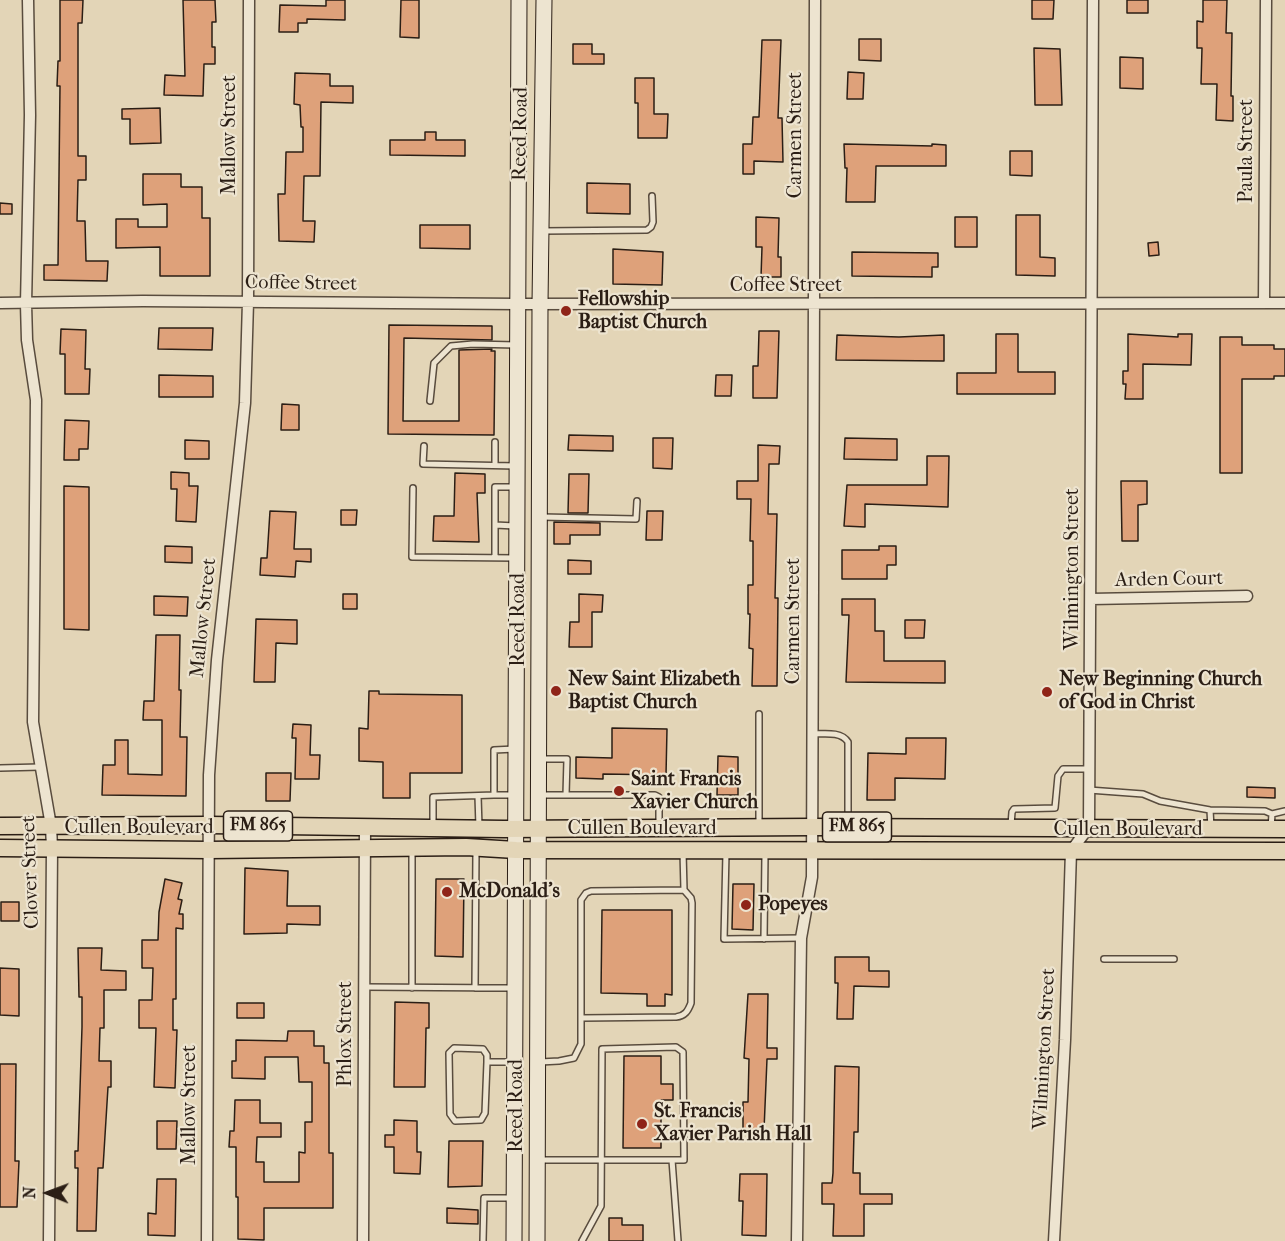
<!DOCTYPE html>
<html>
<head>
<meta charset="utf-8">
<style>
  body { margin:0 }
  #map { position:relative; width:1285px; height:1241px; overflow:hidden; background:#e3d5b7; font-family:"IM FELL French Canon",serif }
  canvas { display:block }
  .north { position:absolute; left:18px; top:1163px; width:60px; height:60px; -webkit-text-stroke:4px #ede4d0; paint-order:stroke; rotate:271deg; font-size:16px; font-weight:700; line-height:24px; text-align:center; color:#2b1e15 }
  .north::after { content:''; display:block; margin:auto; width:21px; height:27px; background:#2b1e15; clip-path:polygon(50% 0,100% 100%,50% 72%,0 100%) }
</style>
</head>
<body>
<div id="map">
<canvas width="1285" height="1241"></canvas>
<div class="north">N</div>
</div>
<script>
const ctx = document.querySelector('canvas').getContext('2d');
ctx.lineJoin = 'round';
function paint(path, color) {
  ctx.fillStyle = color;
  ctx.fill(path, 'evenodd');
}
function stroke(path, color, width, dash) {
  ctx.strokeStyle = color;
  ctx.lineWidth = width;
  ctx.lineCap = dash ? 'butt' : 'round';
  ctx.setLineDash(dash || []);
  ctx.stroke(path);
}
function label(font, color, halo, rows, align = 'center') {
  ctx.font = font + ' "IM FELL French Canon",serif';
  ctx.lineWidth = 4.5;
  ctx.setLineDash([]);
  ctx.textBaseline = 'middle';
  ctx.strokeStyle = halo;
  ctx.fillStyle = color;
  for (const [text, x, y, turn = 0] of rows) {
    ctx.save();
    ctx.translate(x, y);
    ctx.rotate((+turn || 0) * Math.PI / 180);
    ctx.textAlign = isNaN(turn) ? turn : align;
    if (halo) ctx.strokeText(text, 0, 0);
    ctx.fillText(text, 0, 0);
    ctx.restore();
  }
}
const building = new Path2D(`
  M60 0H83L82 23H78V156H86V180H78L77 221H85L86 261H108L107 281 44 280V265H58L60 86H57L58 61H60Z
  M183 0H215L216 22H212V47H215V64H204L203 96 164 95 165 75 185 76Z
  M326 0H345V20L307 19V23H298V32H279L280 5 326 6Z
  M401 0H419V38L400 37Z
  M1032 0H1054L1053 19H1032Z
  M1127 0H1148V13H1127Z
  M1203 0H1227L1226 33H1232L1231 96H1233V121L1216 120 1217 84H1201L1202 48H1197V21L1203 22Z
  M859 39H881V61L859 60Z
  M762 40H781L778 118H782L783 162 754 161V174H743V144H752L753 117H759Z
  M573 44H592V54H604V64H573Z
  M1034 48 1060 49 1062 105H1035Z
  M1120 57 1143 58V89L1120 88Z
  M848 72 864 73 863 99H847Z
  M295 73 330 74V86H353V103L321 102 320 176H304L303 221H315L314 242 279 241 278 194H285L286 152H303V127H301L300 105 294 104Z
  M635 78H654V114H668L667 138H638V103H635Z
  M160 108 161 143 130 144V119H122V109Z
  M425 132H436V140H465V156L390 155V140H425Z
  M844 144 932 146V144L946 145V166H876L875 202H846L847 168H845Z
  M1010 151H1032V176L1010 175Z
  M143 174H181V187H202V218H210V276H160V247L116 248V219H138V227H167V204L143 205Z
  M587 183 630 184V214L587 213Z
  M0 203 12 204V214H0Z
  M1016 215H1040V257L1055 258V276L1016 275Z
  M756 217 779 218 778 257H781V277H761L762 247H756Z
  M955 217H977V247H955Z
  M420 225H470V249L420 248Z
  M1158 242 1159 255 1149 256 1148 243Z
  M613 249 663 252 662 285 613 284Z
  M852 252 938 253V267H932V277L852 276Z
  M389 325 492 326V340L404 338 403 421H459V350L492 349 491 351H495L494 435 388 434Z
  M159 328H213L212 350 158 349Z
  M61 329 86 330 85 369H90L89 394H65V354H60Z
  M759 331H779L777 398H753V366H758Z
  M996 334H1018V372H1055V394H957V373H996Z
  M1128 334 1178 337V334H1192L1191 365 1143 364V399H1125L1126 384H1123V371H1128Z
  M837 335 899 337 944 335V361L836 360Z
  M1220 337H1242V345H1274V349H1285V376H1274V379H1242V473H1220Z
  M159 375 213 376V397H159Z
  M716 375H732L731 396H715Z
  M282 404 299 405V430H281Z
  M65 420 89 421 88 449H79V460H64Z
  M569 435 613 436V451L568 450Z
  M653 438H673L672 469 653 468Z
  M845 438 897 439V460L844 459Z
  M185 440 209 441V459H185Z
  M758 445 780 446 779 464H769L768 514H777L775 598H778L777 686H752L753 649 749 648 750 614H748V585H753V541H750L751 499H737V481H758Z
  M927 456H949L948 507 865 504V527L844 526 847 485H927Z
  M171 472 189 473V486H198L196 522 176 521 177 489H171Z
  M455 473 485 474V493H477L479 542 433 541 434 516H454Z
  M569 474H589L588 513H568Z
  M1121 481H1147V504L1138 505V541H1122Z
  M64 486 89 487V630L64 629Z
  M341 510H357L356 525H341Z
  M270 511 296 512 294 549H311V562L296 561 295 577 260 575 261 558H267Z
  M647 511H663L662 540H646Z
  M554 522 600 523V535H570V544H554Z
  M165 546 192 547V563L165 562Z
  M879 546H896V565H887V579H842V550H879Z
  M568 560 591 561V574H568Z
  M343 594H357V609H343Z
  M579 594 603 595 602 612H592V647H569L570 622H579Z
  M154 596 188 597 187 616 154 615Z
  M842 599H875V631H884V661H945V683L846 682 849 615H842Z
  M256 619 297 620V644L276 643 275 682H254Z
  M905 620H925L924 638H905Z
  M156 635H180L179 690H181L180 737H187L186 796 102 795 103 765H115V740H128V774L162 775V720H143L144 701H154Z
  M369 691H379V694L462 695V773H410V798H383V762L359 761V728L368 729Z
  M293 724 311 725 310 755H320L319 779H295L296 738H292Z
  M612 728 667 729 666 775 603 774V779L576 778V757L612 758Z
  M906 738H946L945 779 895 778V800H867L868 753 906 754Z
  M718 756 738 757V795H717Z
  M266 773H291L290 801H266Z
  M1247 787 1275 788V798L1247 797Z
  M245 868 288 871 287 906H320V925L287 924V933L244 934Z
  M165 879 182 883 178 899 182 900 179 914H183V929L176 928V999H173V1030H177L175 1088 154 1087 156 1028H139V1000H152L153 968H142V940H158L159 912Z
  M436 879H464L463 957 435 956Z
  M733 884H754L753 930 732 929Z
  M1 902H19V921H1Z
  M602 910H672V995L665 994V1006H647V994L601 993Z
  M78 948H102L101 970 126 971V990H104V1028H100L99 1061H111V1087H108L103 1168H98L96 1231H77L78 1168H75V1151H78L82 1027V997H79Z
  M835 957H869V971H889V987L854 986 853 1019H837L838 983H835Z
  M0 968 19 969V1016L0 1015Z
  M748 994H768L767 1048H777V1059H767L764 1130H743V1102H748L749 1059 744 1058Z
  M395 1002 429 1003V1028H426L425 1087H394Z
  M237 1003H264V1018H237Z
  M288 1031H314V1046H324V1063H329V1153H333V1208H264V1240L238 1239V1197H236V1147H229L230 1131H234L235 1100H260V1123H281V1137H257L256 1162H264V1182H299V1152L305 1153V1122H312V1082H299L298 1057H265V1079L232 1078V1061H236V1040L287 1041Z
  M624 1056H661V1084H673V1100H661V1148H623Z
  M0 1064H16L15 1161H19L17 1207H0Z
  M835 1066 859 1067 858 1132H854L853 1173H860V1194H892V1204H864V1236H833L834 1204H822V1183H832L833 1173Z
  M394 1120 417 1121V1152H421L420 1174 394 1173V1147H385V1135H394Z
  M157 1121H177L176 1149H157Z
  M449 1141H483L482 1186 448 1187Z
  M740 1174H767L766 1236 742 1235 743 1201H739Z
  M157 1179H176L175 1236 148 1235V1213L156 1214Z
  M447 1208 478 1210V1224L447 1223Z
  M609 1218H622V1225H643V1241H609Z`);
const lane = new Path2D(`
  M543 231 647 230 651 227 653 222 652 196
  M430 401 434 363 451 346 473 344 516 345
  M424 446 423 464 516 466
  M495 465V442
  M413 488 412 557 516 558
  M542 517 636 519 637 501
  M495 525V487H516
  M495 558V525L515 526
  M759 714V825
  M812 734C824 734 841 731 848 742V825
  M542 759H567L566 795
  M0 768 40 767
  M1089 790 1143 794 1160 801 1210 810 1265 811 1272 814 1271 828
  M494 795H515
  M541 795H655L659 797V825
  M478 796 479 827
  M1210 810 1211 828
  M1272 814 1285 811
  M433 825V797L494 795V750L515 749
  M1011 825 1012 812 1014 809 1055 808 1058 776 1063 769H1089
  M726 853 724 939 801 938
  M764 939 765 854
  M1104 959H1174
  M364 987 512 988
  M412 988V851
  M475 988 476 851
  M582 1018 676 1017C685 1016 688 1011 691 1003L692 903 691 898 684 890
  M487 1062V1055L483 1049 454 1048 449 1053 450 1114 455 1121 481 1120 485 1113 487 1062H514
  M540 1062 559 1061 574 1058 581 1044V900L586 893 591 891 684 890 683 852
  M540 1160C588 1160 636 1160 684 1160L683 1052 676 1047 602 1049 601 1206 582 1241
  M672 1160 678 1241
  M483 1241 484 1198H511`);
const street = new Path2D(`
  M28 0 30 115 26 304 27 340 36 400 33 722 51 826 52 848 49 1241
  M0 303 143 301 518 304 1285 303
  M1264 303 1266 0
  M1091 599 1247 596
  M207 1241 209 775 217 660 245 403 248 302 249 0
  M363 1241 365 827
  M797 1241 801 938 812 877 815 0
  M1054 1241 1065 1040 1071 851 1089 827 1093 0`);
const secondary = new Path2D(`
  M514 1241 519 0
  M537 1241 540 304 544 0`);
const primary = new Path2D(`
  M0 826 209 825 504 829 812 827 1285 829
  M0 848 209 850 466 847 516 850 1285 851`);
const markers = [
  [566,311,6,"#8f2418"],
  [556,691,6,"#8f2418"],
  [1047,692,6,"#8f2418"],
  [619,791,6,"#8f2418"],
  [447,892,6,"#8f2418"],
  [746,905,6,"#8f2418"],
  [642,1124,6,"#8f2418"]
];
const shields = [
  [258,826,69],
  [857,827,69]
];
const shieldNames = [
  ["FM 865",258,826],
  ["FM 865",857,827]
];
const streetNames = [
  ["Reed Road",521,134,-89],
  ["Mallow Street",230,135,-90],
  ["Carmen Street",796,135,-90],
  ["Paula Street",1247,151,-90],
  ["Coffee Street",301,284,1],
  ["Coffee Street",786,286],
  ["Wilmington Street",1073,569,-90],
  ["Arden Court",1169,580,-1],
  ["Mallow Street",204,618,-84],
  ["Reed Road",519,620,-90],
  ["Carmen Street",794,621,-90],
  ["Cullen Boulevard",139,828],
  ["Cullen Boulevard",642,829],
  ["Cullen Boulevard",1128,830],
  ["Clover Street",31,872,-92],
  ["Phlox Street",346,1034,-90],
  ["Wilmington Street",1045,1049,-87],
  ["Mallow Street",190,1105,-90],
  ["Reed Road",517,1106,-90]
];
const poiNames = [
  ["Fellowship",578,300],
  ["Baptist Church",578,323],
  ["New Saint Elizabeth",568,680],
  ["Baptist Church",568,703],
  ["New Beginning Church",1059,680],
  ["of God in Christ",1059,703],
  ["Saint Francis",631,780],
  ["Xavier Church",631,803],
  ["McDonald's",459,892],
  ["Popeyes",758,905],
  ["St. Francis",654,1112],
  ["Xavier Parish Hall",654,1135]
];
paint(building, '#dea17a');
stroke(building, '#2b1e15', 1.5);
stroke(lane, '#594c3e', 8);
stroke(street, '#594c3e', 13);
stroke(secondary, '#2b1e15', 17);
stroke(primary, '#2b1e15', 19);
stroke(lane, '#ede4d0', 5);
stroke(street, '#ede4d0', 10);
stroke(secondary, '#ede4d0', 15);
stroke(primary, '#e3d5b7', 16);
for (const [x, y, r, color] of markers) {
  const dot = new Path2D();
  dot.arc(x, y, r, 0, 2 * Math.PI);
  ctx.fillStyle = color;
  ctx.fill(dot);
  stroke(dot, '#ede4d0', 2);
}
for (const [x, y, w] of shields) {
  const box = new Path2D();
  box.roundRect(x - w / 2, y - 15, w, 30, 4.5);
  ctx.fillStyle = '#ede4d0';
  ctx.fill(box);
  stroke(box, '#2b1e15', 1.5);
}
label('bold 18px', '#2b1e15', null, shieldNames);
label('20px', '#2b1e15', '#ede4d0', streetNames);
label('bold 20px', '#2b1e15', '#ede4d0', poiNames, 'left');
</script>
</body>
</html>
